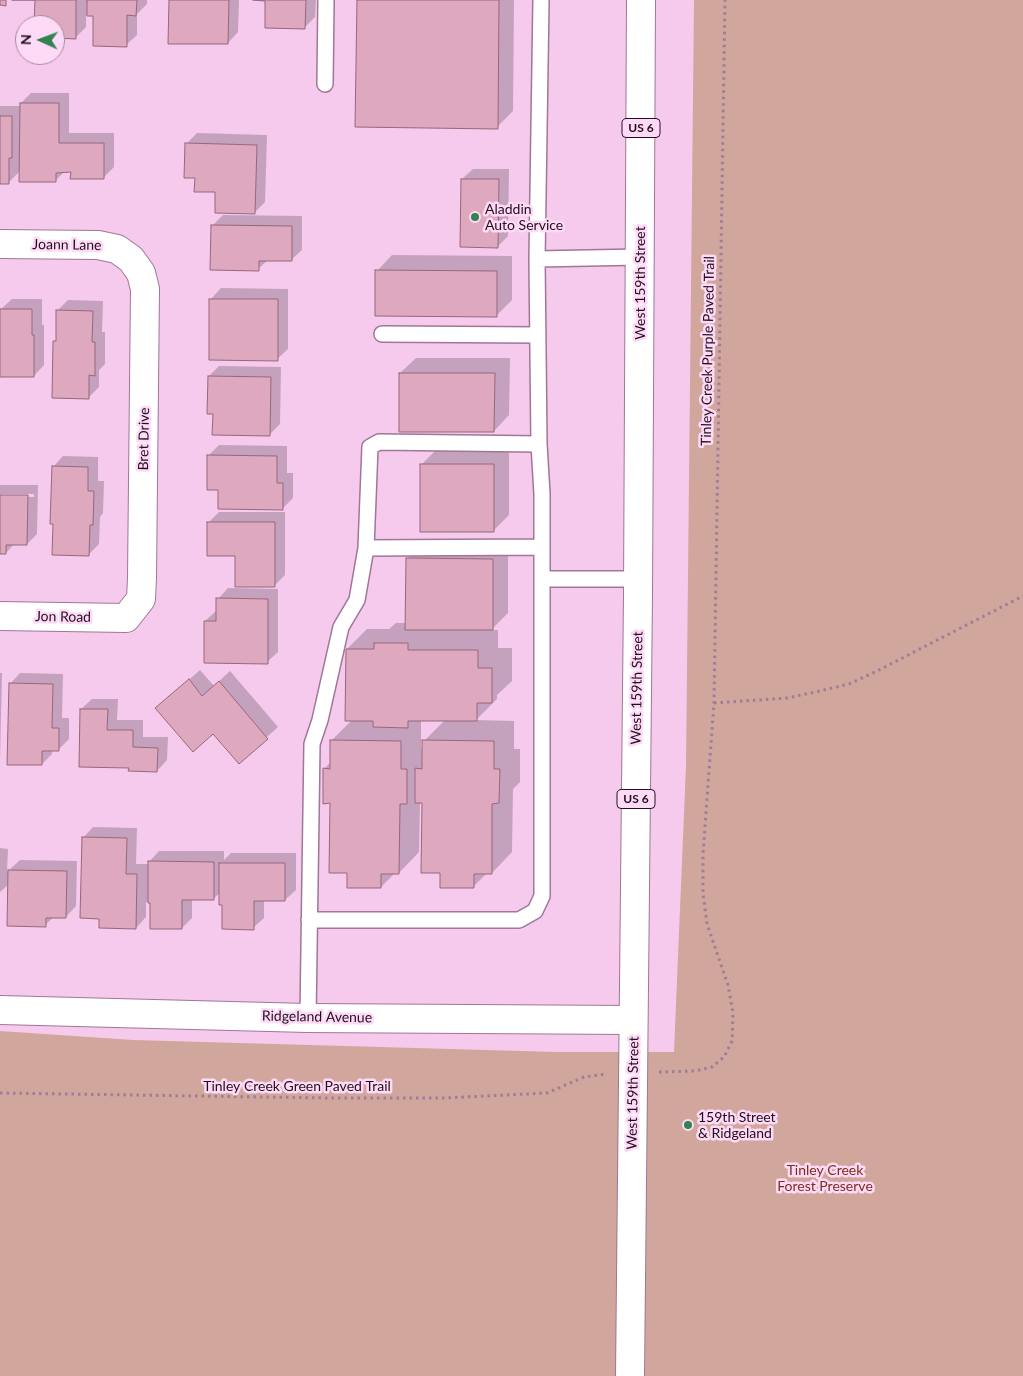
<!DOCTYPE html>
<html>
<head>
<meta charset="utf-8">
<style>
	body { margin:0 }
	#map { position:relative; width:1023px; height:1376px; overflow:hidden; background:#f6caec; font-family:Lato,sans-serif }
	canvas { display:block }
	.north { position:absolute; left:15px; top:15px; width:50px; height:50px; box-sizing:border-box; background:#fedaf6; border:1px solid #a5899f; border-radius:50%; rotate:272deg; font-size:14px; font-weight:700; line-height:20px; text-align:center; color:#20101d }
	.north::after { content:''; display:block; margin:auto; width:18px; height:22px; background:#348251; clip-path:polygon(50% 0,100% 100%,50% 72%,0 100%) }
</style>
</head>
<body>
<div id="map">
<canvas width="1023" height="1376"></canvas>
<div class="north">N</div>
</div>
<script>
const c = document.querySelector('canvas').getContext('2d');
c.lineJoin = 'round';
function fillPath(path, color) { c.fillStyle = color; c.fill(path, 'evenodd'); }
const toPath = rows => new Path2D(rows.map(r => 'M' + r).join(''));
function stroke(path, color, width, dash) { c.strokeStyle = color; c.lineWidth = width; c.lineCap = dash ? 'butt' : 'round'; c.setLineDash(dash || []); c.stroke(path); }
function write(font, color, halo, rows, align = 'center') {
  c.font = font + ' Lato,sans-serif'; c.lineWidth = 5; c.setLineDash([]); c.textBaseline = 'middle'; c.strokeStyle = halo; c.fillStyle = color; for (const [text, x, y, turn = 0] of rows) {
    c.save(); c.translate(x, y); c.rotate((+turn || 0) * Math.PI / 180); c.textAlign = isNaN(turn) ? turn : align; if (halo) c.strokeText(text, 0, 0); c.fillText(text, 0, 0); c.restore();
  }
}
fillPath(toPath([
	[694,0,1023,0,1023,1376,0,1376,0,1031,133,1040,556,1052,674,1052,686,766]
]), '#d1a69c');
fillPath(toPath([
	[36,0,147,0,147,4,137,14,137,35,126,45,94,15,86,15,86,27,75,38,55,37,55,25,36,25],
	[170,0,239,0,238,32,228,43],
	[266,0,316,0,315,17,305,27],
	[358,0,514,0,513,111,497,127],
	[31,93,69,93,69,133,114,133,114,167,103,178,65,171,55,181,20,171,8,183,0,183,0,106,21,106,21,103],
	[197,133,267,135,265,202,255,212,216,191,196,177,186,144],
	[473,169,509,169,508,236,497,247,462,179],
	[223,215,302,216,302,250,291,260,268,260,258,269,212,226],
	[392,255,512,256,512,300,496,316,377,271],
	[221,288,288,289,288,349,277,359,211,299],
	[12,299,42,299,42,325,44,325,44,365,34,376,0,375,1,309],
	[68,300,103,301,102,332,105,332,105,364,99,370,99,387,88,398,54,342,57,339,57,311],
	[416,358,510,358,509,415,494,431,400,373],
	[219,366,281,367,280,424,270,434,209,376],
	[219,445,287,446,287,473,293,473,293,498,282,509,220,488,209,455],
	[437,449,509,449,509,515,493,531,422,464],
	[63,456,98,457,98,481,104,481,103,513,100,517,99,544,89,554,54,522,53,467],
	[0,485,38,485,37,534,27,544,14,544,6,553,0,553,0,496,34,497,34,494,0,494],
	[219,512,285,512,285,575,274,586,237,555,208,523],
	[423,543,508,544,508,613,491,630,498,630,498,648,512,648,512,681,497,695,497,699,476,720,514,721,514,749,520,749,520,782,513,789,512,852,492,873,487,873,473,887,441,872,423,802,420,802,419,852,399,873,395,873,381,887,349,872,324,769,331,762,331,741,353,719,347,649,367,629,389,629,396,623,407,623,407,559],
	[421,720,445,720,424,741,424,749,421,749],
	[228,588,278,589,278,652,267,662,205,621,216,611,218,599],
	[200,670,214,686,230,671,278,727,239,762,214,732,157,708],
	[0,673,2,673,0,761],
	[20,673,63,674,62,718,69,718,69,739,58,750,52,750,52,754,42,764,10,684],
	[92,699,118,699,117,720,143,720,143,737,168,737,167,760,157,771,130,767,81,709],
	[93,827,137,828,136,864,149,864,149,862,159,851,224,851,224,860,231,853,296,853,296,890,285,900,264,900,264,918,253,928,224,904,221,892,213,899,192,899,192,918,182,928,151,902,146,902,146,917,136,928,101,917,83,838],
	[0,848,8,849,7,872,20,860,77,861,76,906,66,917,54,917,45,925,9,884,0,892]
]), '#0003');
const building = toPath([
	[0,0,6,0,6,6,0,5,0,0],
	[12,0,76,0,76,39,55,38,55,25,34,25,35,0,12,0],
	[87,0,137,0,136,16,127,15,127,47,93,46,93,16,87,16,87,0],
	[169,0,229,0,228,44,168,44,169,0],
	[253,0,306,0,305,29,265,28,265,1,253,0],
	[357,0,499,0,498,129,355,127,357,0],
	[20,103,59,103,59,143,104,143,104,179,70,179,71,172,56,173,56,182,19,182,20,103],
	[0,116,12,116,12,158,9,158,9,184,0,184,0,116],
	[185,143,257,145,255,214,215,213,215,192,194,192,195,178,184,178,185,143],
	[461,179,499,179,498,248,460,247,461,179],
	[211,225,292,226,292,261,259,261,259,271,210,270,211,225],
	[375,270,497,271,497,317,375,316,375,270],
	[209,299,278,299,278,361,209,360,209,299],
	[0,309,32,309,32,335,34,335,34,377,0,377,0,309],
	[56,310,93,311,92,342,95,342,95,376,89,375,89,399,52,398,53,341,56,341,56,310],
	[399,373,495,373,494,432,399,432,399,373],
	[208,376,271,377,270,436,212,435,213,414,207,414,208,376],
	[207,455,277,456,277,483,283,483,283,510,218,509,218,490,207,490,207,455],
	[420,464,494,464,494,532,420,532,420,464],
	[52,466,88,467,88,491,94,491,93,525,90,525,89,556,52,555,53,524,50,524,52,466],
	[0,495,28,495,27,545,6,545,6,554,0,554,0,495],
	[207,522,275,522,275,587,235,587,235,556,207,556,207,522],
	[406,558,493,559,493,630,405,630,406,558],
	[216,598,268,599,268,664,204,663,204,621,216,621,216,598],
	[374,643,408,643,408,650,478,650,478,668,492,668,492,703,477,703,477,721,408,721,408,728,373,727,373,721,345,721,346,649,374,649,374,643],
	[189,679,202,696,219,681,268,739,239,764,213,734,193,752,155,708,189,679],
	[9,683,53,684,52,728,59,728,59,751,42,751,42,765,7,765,9,683],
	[80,709,108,709,107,730,133,730,133,747,158,748,157,772,128,771,129,768,79,767,80,709],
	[330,740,401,741,401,769,407,769,407,804,400,804,399,874,381,874,381,888,347,888,347,873,329,873,330,803,323,804,323,768,330,769,330,740],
	[422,740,494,741,494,769,500,769,499,803,492,804,492,874,474,874,474,888,440,888,440,873,421,873,422,803,415,803,415,768,422,769,422,740],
	[82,837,127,838,126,874,137,874,136,929,99,928,99,919,80,918,82,837],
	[148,861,214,862,214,900,182,900,182,929,150,929,150,903,148,903,148,861],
	[219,863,285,863,285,901,254,901,254,930,222,929,222,905,219,905,219,863],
	[8,870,67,871,66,918,46,918,46,927,7,926,8,870]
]);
fillPath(building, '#dea9be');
stroke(building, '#97667a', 1);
const lane = toPath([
	[325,84,326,0],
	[537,259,640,257],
	[382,334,538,335],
	[366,548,542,547],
	[542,579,638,579],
	[309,920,519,920,535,911,542,896,542,494,539,444],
	[308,1018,312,744,320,720,341,627,357,600,366,548,370,447,379,442,539,444,537,259,541,0]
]);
const street = toPath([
	[0,244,98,245,117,249,131,259,141,273,145,289,142,578,141,599,126,618,0,616]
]);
const secondary = toPath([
	[0,1010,308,1018,633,1020]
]);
const primary = toPath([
	[630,1376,638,594,641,0]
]);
stroke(lane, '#9f7797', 18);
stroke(street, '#9f7797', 30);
stroke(secondary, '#9f7797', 30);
stroke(primary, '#9f7797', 30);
stroke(toPath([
	[714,703,787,698,820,691,849,684,877,671,1023,596],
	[659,1072,695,1071,712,1067,724,1057,732,1041,733,1013,728,985,707,924,703,893,703,854,714,703,725,0],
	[0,1093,330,1098,444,1098,547,1093,584,1077,606,1074]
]), '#9e7e97', 3, [2.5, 4]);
stroke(lane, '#fff', 15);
stroke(street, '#fff', 28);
stroke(secondary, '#fff', 28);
stroke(primary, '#fff', 28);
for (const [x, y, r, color] of [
	[475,217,5,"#348251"],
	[688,1125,5,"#348251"]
]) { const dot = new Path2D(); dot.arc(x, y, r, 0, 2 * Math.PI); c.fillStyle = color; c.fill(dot); stroke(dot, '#fedaf6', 2); }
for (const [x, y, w] of [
	[641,128,38],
	[636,799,38]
]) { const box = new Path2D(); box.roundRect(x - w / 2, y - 9.5, w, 19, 4); c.fillStyle = '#fedaf6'; c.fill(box); stroke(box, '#20101d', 1); }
write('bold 12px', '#20101d', null, [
	["US 6",641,128],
	["US 6",636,799]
]);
write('14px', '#20101d', '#fedaf6', [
	["Aladdin",485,209],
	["Auto Service",485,225],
	["159th Street",698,1117],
	["& Ridgeland",698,1133]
], 'left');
write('14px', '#20101d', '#fedaf6', [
	["Joann Lane",67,245,1],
	["West 159th Street",640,283,-90],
	["Tinley Creek Purple Paved Trail",708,351,-89],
	["Bret Drive",144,439,-89],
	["Jon Road",63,617,1],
	["West 159th Street",637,688,-89],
	["Ridgeland Avenue",317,1017,1],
	["Tinley Creek Green Paved Trail",297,1086],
	["West 159th Street",633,1093,-89]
]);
write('14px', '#7b2d1d', '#fedaf6', [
	["Tinley Creek",825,1170],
	["Forest Preserve",825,1186]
]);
</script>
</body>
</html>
